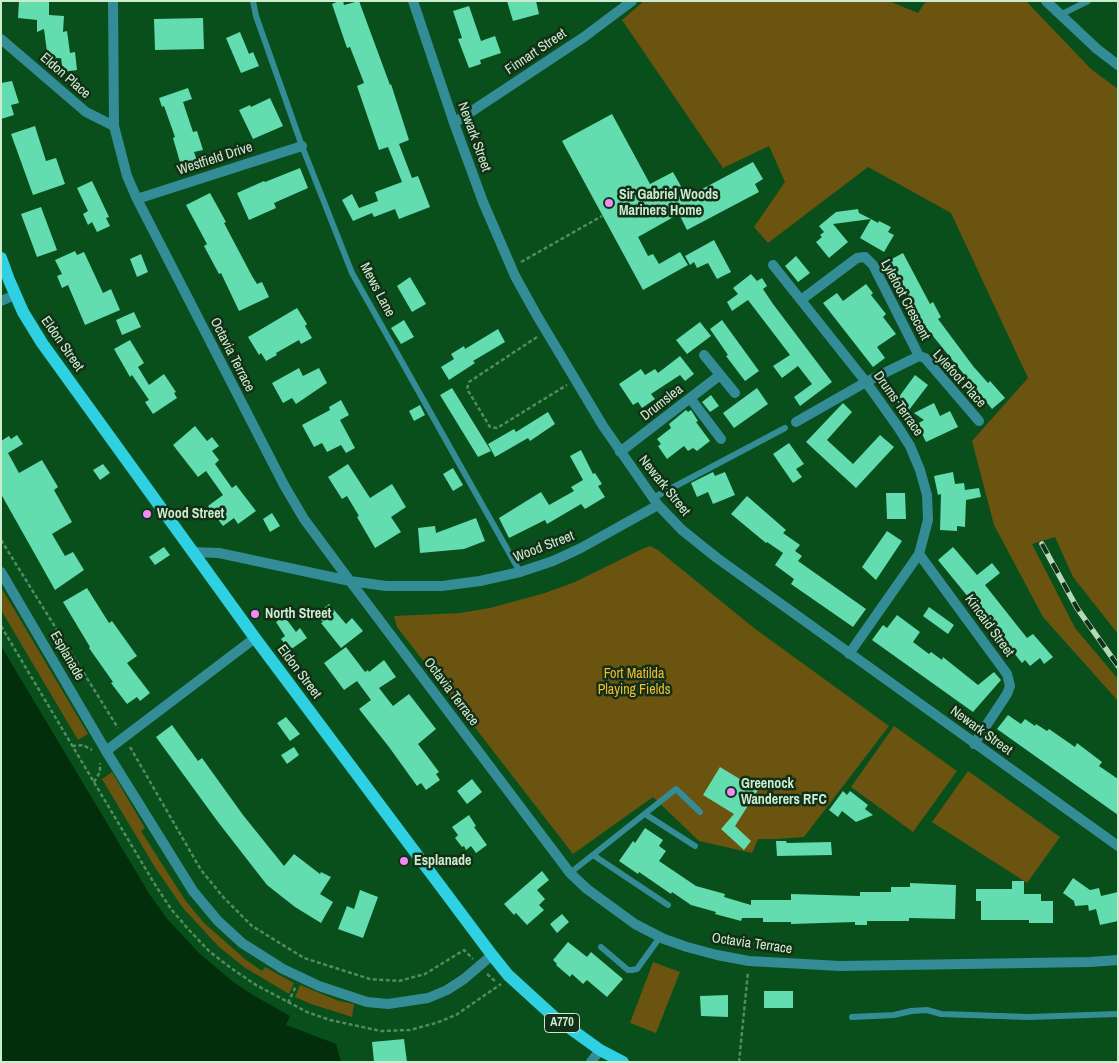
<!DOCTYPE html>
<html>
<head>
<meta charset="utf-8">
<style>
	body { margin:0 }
	#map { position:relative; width:1119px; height:1063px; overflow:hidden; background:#084f1b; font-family:"Archivo Narrow",sans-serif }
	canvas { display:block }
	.frame { position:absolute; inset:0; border:2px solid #cbecce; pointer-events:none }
</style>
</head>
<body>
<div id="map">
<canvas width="1119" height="1063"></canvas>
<div class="frame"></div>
</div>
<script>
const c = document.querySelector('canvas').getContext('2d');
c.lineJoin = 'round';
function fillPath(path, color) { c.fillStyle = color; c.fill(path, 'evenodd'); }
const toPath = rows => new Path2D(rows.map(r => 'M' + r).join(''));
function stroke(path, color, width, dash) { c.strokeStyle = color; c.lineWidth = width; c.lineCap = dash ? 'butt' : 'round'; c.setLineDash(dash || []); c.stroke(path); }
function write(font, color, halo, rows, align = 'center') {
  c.font = font + ' "Archivo Narrow",sans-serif'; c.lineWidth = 5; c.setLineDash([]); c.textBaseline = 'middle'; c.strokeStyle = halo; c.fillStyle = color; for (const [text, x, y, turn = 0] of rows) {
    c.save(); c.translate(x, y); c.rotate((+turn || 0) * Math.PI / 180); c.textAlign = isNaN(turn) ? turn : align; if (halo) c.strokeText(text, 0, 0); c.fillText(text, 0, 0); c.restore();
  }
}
fillPath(toPath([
	[644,1,889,1,918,13,926,1,1026,1,1091,69,1118,89,1118,634,1073,577,1055,537,1032,544,1075,628,1118,679,1118,701,1043,617,994,525,972,441,1028,378,951,213,868,167,768,243,754,227,785,182,769,146,723,168,622,20],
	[650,546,658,550,754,628,889,726,804,837,776,839,758,839,752,853,699,841,653,797,573,854,397,627,394,616,460,613,490,608,545,593,575,582,642,549],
	[1,587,88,734,78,740,1,610],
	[894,726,957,771,913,832,851,787],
	[968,771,1060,837,1027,883,932,822],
	[112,772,145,828,141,831,185,900,204,923,246,960,262,971,265,967,294,983,289,994,244,967,218,946,183,908,156,869,102,779],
	[653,962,680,972,656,1033,630,1023],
	[300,985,339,1001,354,1004,352,1017,311,1004,295,997]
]), '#6b5310');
fillPath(toPath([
	[1,646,150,895,168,920,199,953,232,981,253,995,290,1016,286,1025,336,1044,341,1062,1,1062]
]), '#022e0c');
fillPath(toPath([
	[19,1,49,1,49,15,64,16,63,32,67,31,70,53,75,52,77,70,63,72,61,58,48,60,44,29,37,32,37,20,18,18],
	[339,1,343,1,344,5,359,1,390,85,391,84,409,140,399,144,412,178,418,176,430,207,399,219,395,209,374,217,372,213,353,221,342,200,352,194,359,208,378,201,375,192,402,182,388,147,379,150,357,86,364,83,350,47,347,48,332,4],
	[507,1,536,1,539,14,513,21],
	[469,6,481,41,495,36,501,53,480,60,481,64,469,68,458,39,462,38,453,11],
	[203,18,204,49,155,50,154,19],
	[240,32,249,54,253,52,259,66,241,73,226,38],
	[12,81,19,103,11,105,14,115,1,119,1,83],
	[188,88,192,99,183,102,193,132,197,131,203,150,194,152,198,164,182,169,173,138,175,137,164,106,162,107,159,98],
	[270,98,283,126,253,139,239,110,250,105,251,107],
	[612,114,650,184,673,172,687,197,753,162,763,179,755,184,759,192,687,230,679,214,638,237,648,256,653,254,659,264,680,252,688,265,643,290,562,141],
	[35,126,46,161,56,158,65,184,33,195,11,134],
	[300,168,308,188,274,203,276,208,249,220,237,193,264,181,265,182],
	[92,181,109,217,106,218,110,226,97,232,92,222,88,225,83,214,88,211,77,188],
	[210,193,226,222,224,223,252,276,257,284,262,282,269,297,239,311,221,273,219,274,204,246,207,244,186,205],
	[41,207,57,250,37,257,21,214],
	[858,209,859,213,871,219,833,224,848,242,829,258,816,242,822,237,820,235,824,232,819,226,836,212],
	[871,219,878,223,879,221,891,227,888,232,894,235,884,252,860,238],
	[714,240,731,272,717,279,708,263,697,268,694,262,690,265,685,256],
	[75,251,77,255,84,252,103,293,111,289,120,310,85,325,68,285,62,288,57,276,62,274,55,260],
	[903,253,930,304,933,302,941,317,938,319,973,366,988,383,990,381,1005,398,992,409,920,320,888,261],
	[141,254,148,272,137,277,130,259],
	[796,256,810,273,798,282,785,266],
	[751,274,757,281,762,278,767,286,763,289,773,304,832,382,800,406,794,397,812,384,798,366,782,378,773,366,790,355,748,300,732,311,727,302,738,294,733,288],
	[410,277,426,304,412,312,397,286],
	[866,284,873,293,871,295,886,314,883,317,896,334,877,347,885,358,873,367,823,303,837,293,843,301],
	[297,308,307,324,305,326,312,338,301,344,299,340,276,353,277,355,266,361,261,353,259,355,248,337],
	[134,312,141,327,122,335,116,320],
	[404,320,414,337,401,344,391,328],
	[722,320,759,371,745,381,726,356,728,355,710,329],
	[700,322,711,336,687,354,676,340],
	[498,329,505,342,473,361,475,363,449,380,441,367,454,359,451,354,464,346,465,349],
	[130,340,144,363,138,367,149,385,164,374,176,392,174,393,177,398,153,414,145,402,149,400,132,375,130,377,114,349],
	[680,356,694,374,685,381,680,375,651,394,655,399,642,408,638,402,633,405,619,384,641,369,645,375,655,369,658,373],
	[299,368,303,376,319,368,327,383,296,404,292,398,283,403,272,383],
	[915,375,928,385,909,410,896,401],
	[452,388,491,451,478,457,440,395],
	[757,388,768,404,734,428,723,413],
	[711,395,719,406,710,412,702,402],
	[341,400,349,415,340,420,355,448,346,453,341,445,327,452,322,443,314,447,302,425,330,410,329,407],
	[843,403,852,412,827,440,853,464,880,435,894,447,856,488,806,442],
	[934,403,940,416,950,411,958,427,926,442,917,424,924,420,914,413],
	[420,405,425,415,414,421,409,411],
	[686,410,688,412,691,410,698,421,696,422,710,441,697,451,693,448,688,451,684,446,667,459,658,446,661,444,657,439,671,428,669,424],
	[548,412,555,424,530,441,528,438,495,457,488,444,514,429,516,432],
	[195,426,207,441,212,437,219,446,212,451,219,460,215,464,232,488,236,485,256,511,238,524,234,518,223,526,208,506,223,495,206,471,198,477,173,445],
	[17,435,23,444,8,453,19,473,42,460,58,487,54,490,72,522,52,534,65,556,73,552,84,570,55,590,1,494,1,441,9,436,11,439],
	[789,443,804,464,796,469,802,477,793,483,773,454],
	[581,450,593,474,595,473,602,484,598,486,605,497,585,509,581,504,547,524,545,520,509,538,499,518,541,492,549,505,574,491,571,487,583,480,570,456],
	[103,464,110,473,100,480,93,470],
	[348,464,370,498,392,484,406,507,391,517,401,532,375,548,357,517,359,516,347,496,342,499,328,477],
	[453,468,463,485,453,491,443,474],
	[713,472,715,476,725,472,735,495,713,504,708,492,697,497,691,483],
	[953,472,955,484,964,483,965,490,979,488,981,497,966,500,965,527,957,526,957,531,940,530,941,494,938,495,934,476],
	[886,493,905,493,906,519,887,519],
	[747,496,786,530,783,533,800,545,795,551,802,556,798,561,866,609,853,627,791,584,794,579,775,565,783,553,767,542,766,543,731,514],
	[272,513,280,526,270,532,263,519],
	[476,518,485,541,464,549,420,553,418,528,435,526,436,533],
	[887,531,902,541,876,580,862,567],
	[164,547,170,555,155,565,149,557],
	[953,547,977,575,992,563,1000,573,985,585,1027,638,1033,634,1053,657,1044,664,1040,658,1030,666,1025,660,1022,663,938,560],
	[87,588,109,623,112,621,137,656,127,663,150,693,140,701,137,697,127,704,111,683,113,682,89,648,90,647,63,602],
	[329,604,346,624,352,618,363,631,341,648,321,623,323,622,317,614],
	[929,607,954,625,948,634,923,616],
	[897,615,920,632,913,642,929,654,931,652,942,660,943,657,978,685,994,672,1001,680,973,712,872,640,883,625,887,628],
	[284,616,296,632,300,628,307,638,290,650,281,639,285,636,276,622],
	[346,647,365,672,368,670,369,672,384,660,396,677,379,688,393,706,409,694,436,729,418,744,439,772,436,774,440,780,426,790,421,783,417,786,389,747,359,709,371,700,357,681,344,690,324,663],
	[1008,715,1021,724,1025,719,1035,726,1036,724,1047,731,1049,729,1075,747,1077,743,1102,762,1099,766,1118,779,1118,815,997,729],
	[286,717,300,734,290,741,277,723],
	[172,725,198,761,202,758,243,815,284,866,294,854,320,874,321,872,331,877,320,894,333,902,321,923,295,907,267,885,218,822,156,737],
	[294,747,299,755,287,764,281,755],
	[720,767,758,790,735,826,751,841,744,850,721,829,734,814,703,795],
	[472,779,482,792,467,804,457,791],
	[843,791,847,795,850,791,868,805,865,809,873,815,856,822,842,811,838,817,829,810],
	[469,815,476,826,474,827,487,845,476,853,471,846,466,850,464,846,462,847,455,838,458,835,452,827],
	[645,828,663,840,659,846,666,851,659,861,696,886,725,894,724,897,751,905,751,900,791,900,791,894,860,896,860,892,891,892,891,887,910,887,910,883,956,885,955,919,909,918,909,921,867,921,867,925,855,925,855,922,791,924,791,922,763,922,763,918,742,918,741,921,715,914,716,912,691,905,672,892,671,894,639,872,638,874,619,861,633,841,635,843],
	[776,841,786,841,787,843,831,842,832,855,777,856],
	[542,871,549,880,537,890,545,899,539,905,544,910,527,925,516,913,514,915,504,904],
	[1073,878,1090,890,1099,888,1101,896,1118,892,1118,921,1100,925,1096,909,1089,911,1088,905,1075,906,1074,901,1063,893],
	[1012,881,1024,881,1024,894,1041,894,1041,901,1053,901,1053,923,1029,923,1029,920,981,920,981,901,976,901,976,889,1012,889],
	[360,890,378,897,363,938,338,929,347,906,354,909],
	[562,914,569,922,557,933,550,924],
	[568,942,587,957,591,952,623,979,607,997,587,980,583,984,572,974,570,977,556,965,557,964,553,960],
	[764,991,793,991,793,1008,764,1008],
	[728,995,728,1017,701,1016,700,996],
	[404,1039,407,1062,374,1062,372,1042]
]), '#63dcb0');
stroke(toPath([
	[521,262,602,216],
	[537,337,469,382,467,389,490,427,497,428,567,385],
	[1,540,118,728],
	[1,626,154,883,171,909,189,930,210,952,231,968,256,985,307,1012,330,1020,381,1031,410,1030,436,1023,456,1015,501,984],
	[72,746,83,745,92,750],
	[130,747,201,870,224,898,252,926,304,958,370,979,399,981,425,974,464,950,473,959],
	[94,782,100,772,100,763],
	[487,974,496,982],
	[288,1003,296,986],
	[739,1062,748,972]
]), '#538b60', 2.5, [4, 2.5]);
stroke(toPath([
	[253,1,256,16,302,146,352,273,520,572],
	[1060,15,1088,1],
	[653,498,785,428],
	[645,814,695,846],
	[593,855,668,905],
	[570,873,676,789,700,812],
	[601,947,628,970,632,970,637,969,660,937],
	[852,1017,894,1015,911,1011,927,1010,941,1014,1029,1017,1118,1014]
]), '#348c97', 6);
stroke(toPath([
	[113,1,114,126,127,176,137,199,284,485,304,519,350,581,570,873,587,889,635,924,664,939,687,947,717,955,749,961,840,966,1090,962,1118,960],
	[413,1,454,123,483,202,515,276,536,314,603,426,658,505,682,530,717,558,1118,846],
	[1046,1,1097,49,1118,65],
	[1,39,86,112,114,126],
	[454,123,584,37,632,1],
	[137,199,302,146],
	[773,265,866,382,898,427,910,446,920,470,927,495,928,520,919,554,849,654],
	[1,301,15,295],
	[704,355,735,393],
	[919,356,925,358,979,421],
	[690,398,721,439],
	[796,422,866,382,919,356,873,265,865,257,857,258,801,300],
	[620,452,720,375],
	[193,552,219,553,350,581,386,586,442,586,480,581,520,572,553,561,581,548,658,505],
	[919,554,1007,674,1010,686,1007,694,974,744],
	[106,751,255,638],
	[591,1062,600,1050]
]), '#348c97', 10);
stroke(toPath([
	[1,572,106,751,193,891,218,921,242,943,283,969,319,986,367,1002,388,1004,428,998,447,990,464,979,492,955]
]), '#348c97', 10);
stroke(toPath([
	[1,258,9,280,23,312,42,343,255,638,492,955,508,975,553,1016,600,1050,623,1062]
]), '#2ed0e2', 12);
const rail = toPath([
	[1042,544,1077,608,1118,666]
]);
stroke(rail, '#b4dab9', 5.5);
stroke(rail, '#142f18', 4, [11]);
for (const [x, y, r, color] of [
	[609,203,5,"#f28af3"],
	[147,514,5,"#f28af3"],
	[255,614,5,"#f28af3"],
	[731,792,5,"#f28af3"],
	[404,861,5,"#f28af3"]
]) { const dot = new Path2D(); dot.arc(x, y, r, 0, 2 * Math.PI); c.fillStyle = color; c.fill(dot); stroke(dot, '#142f18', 2); }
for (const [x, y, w] of [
	[562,1023,35]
]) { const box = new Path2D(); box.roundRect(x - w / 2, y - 9.5, w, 19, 4); c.fillStyle = '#142f18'; c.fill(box); stroke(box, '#cbecce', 1); }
write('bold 12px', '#cbecce', null, [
	["A770",562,1023]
]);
write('14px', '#cbecce', '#142f18', [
	["Finnart Street",536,52,-34],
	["Eldon Place",65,76,41],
	["Newark Street",474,137,70],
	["Westfield Drive",215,159,-18],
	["Mews Lane",377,290,62],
	["Lylefoot Crescent",905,300,62],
	["Eldon Street",62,344,55],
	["Octavia Terrace",232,355,63],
	["Lylefoot Place",959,379,48],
	["Drumslea",662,403,-38],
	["Drums Terrace",898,404,55],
	["Newark Street",664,486,51],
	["Wood Street",544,547,-21],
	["Kincaid Street",989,626,54],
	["Esplanade",67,656,60],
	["Eldon Street",299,672,53],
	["Octavia Terrace",451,692,53],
	["Newark Street",981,731,36],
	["Octavia Terrace",752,944,8]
]);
write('bold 14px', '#cbecce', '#142f18', [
	["Sir Gabriel Woods",619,195],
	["Mariners Home",619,211],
	["Wood Street",157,514],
	["North Street",265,614],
	["Greenock",741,784],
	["Wanderers RFC",741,800],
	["Esplanade",414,861]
], 'left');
write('14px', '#f1bd30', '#142f18', [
	["Fort Matilda",634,674],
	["Playing Fields",634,690]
]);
</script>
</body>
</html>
